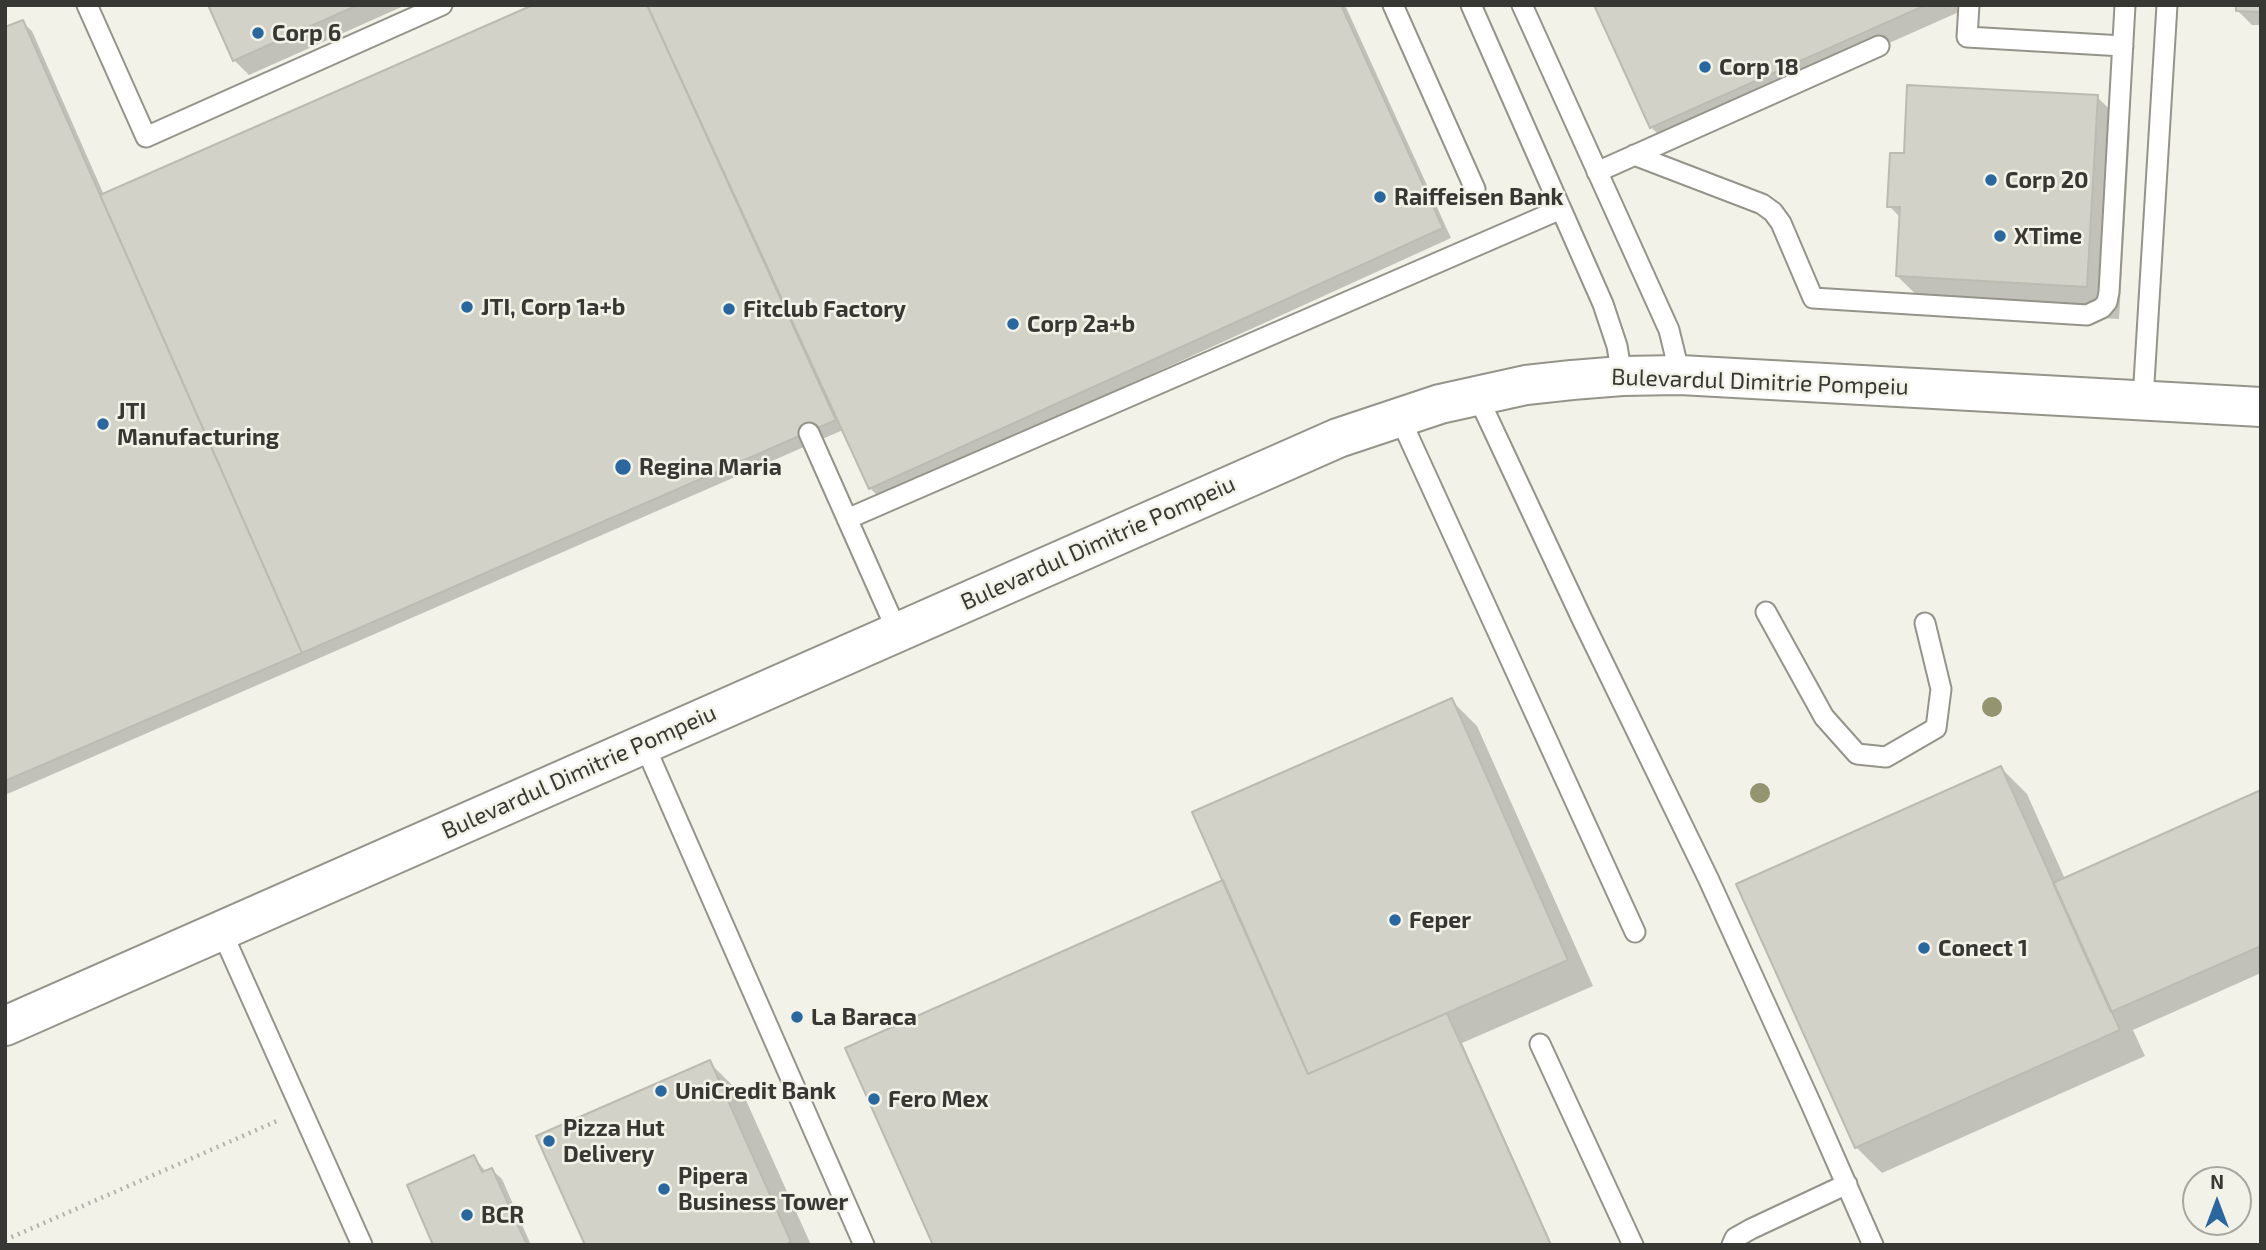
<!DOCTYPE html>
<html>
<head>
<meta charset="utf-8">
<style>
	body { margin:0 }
	#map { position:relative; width:2266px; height:1250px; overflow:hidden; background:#f2f2e8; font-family:"Exo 2",sans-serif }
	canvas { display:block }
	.frame { position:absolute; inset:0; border:7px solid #373734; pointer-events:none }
	.north { position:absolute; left:2182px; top:1166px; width:70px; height:70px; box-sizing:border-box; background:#f2f2e8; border:2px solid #a7a7a0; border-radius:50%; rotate:0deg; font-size:19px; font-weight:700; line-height:28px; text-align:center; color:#373734 }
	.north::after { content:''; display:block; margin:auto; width:24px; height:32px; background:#29679e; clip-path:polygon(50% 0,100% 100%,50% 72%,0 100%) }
</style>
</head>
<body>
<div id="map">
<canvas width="2266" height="1250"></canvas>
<div class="frame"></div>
<div class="north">N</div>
</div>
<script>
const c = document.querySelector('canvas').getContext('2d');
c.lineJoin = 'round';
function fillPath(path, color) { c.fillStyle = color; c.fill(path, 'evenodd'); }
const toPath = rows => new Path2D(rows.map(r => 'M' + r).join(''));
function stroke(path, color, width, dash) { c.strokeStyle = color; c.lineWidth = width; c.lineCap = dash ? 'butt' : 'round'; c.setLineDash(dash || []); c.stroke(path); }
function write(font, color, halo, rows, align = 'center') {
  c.font = font + ' "Exo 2",sans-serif'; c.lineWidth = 5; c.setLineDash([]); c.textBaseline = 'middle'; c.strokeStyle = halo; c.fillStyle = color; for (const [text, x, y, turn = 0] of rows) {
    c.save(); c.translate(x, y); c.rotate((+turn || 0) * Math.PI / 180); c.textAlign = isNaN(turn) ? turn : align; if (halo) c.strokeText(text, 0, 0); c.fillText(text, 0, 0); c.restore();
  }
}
fillPath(toPath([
	[210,5,406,5,249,75,234,60],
	[538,5,1345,5,1451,238,880,498,870,488,843,430,5,795,5,29,22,22,32,31,104,195],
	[1596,5,1956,5,1959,12,1666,142,1651,127],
	[2261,5,2261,25,2252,25,2237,10],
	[2097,97,2130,129,2119,319,1930,308,1897,276,1901,218,1889,206,1905,155],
	[1451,700,1477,726,1593,986,1462,1043,1552,1245,935,1245,1225,881],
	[2001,768,2027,794,2065,879,2261,792,2261,973,2133,1030,2145,1056,1882,1173,1856,1147],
	[709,1062,745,1098,811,1245,587,1245],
	[474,1157,486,1172,492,1170,502,1179,531,1245,435,1245]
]), '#0003');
const building = toPath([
	[208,5,358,5,233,61,208,5],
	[533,5,647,5,836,420,302,653,100,195,533,5],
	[647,5,1341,5,1443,228,869,489,647,5],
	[1594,5,1926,5,1650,128,1594,5],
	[2236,5,2261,5,2261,12,2236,11,2236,5],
	[23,20,302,653,5,781,5,27,23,20],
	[1907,85,2098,95,2087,287,1896,276,1900,207,1887,207,1890,153,1904,153,1907,85],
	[1452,698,1568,960,1308,1074,1192,812,1452,698],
	[2001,766,2120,1030,1855,1148,1736,884,2001,766],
	[2261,790,2261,946,2111,1012,2053,883,2261,790],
	[1223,880,1308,1074,1447,1013,1551,1245,933,1245,845,1048,1223,880],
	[710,1060,791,1242,784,1245,585,1245,536,1136,710,1060],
	[474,1155,482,1172,492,1168,527,1245,433,1245,407,1185,474,1155]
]);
fillPath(building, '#d2d2c8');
stroke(building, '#bbbbb2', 2);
const lane = toPath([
	[87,5,146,137,442,5],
	[1393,5,1475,189],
	[1471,5,1603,304,1617,346,1622,376],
	[1522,5,1669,330,1680,375],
	[1969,5,1967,37,2123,46],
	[1634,155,1762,204,1773,212,1781,223,1813,298,2087,315,2102,308,2107,302,2109,292,2125,5],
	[1597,172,1879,46],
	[1477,395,1582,619,1708,878,1811,1104,1873,1245],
	[2143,399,2167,5],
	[1399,416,1635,932],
	[809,433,897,631],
	[847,519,1561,209],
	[1766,612,1824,717,1857,754,1886,757,1936,728,1941,689,1925,623],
	[644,744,864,1245],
	[221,930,362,1245],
	[1540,1044,1633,1245],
	[1732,1245,1735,1238,1751,1229,1847,1184]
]);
const secondary = toPath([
	[5,1026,1338,438,1440,404,1526,385,1572,380,1622,376,1680,375,2261,407]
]);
stroke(lane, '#94948b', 23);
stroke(secondary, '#94948b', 42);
stroke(toPath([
	[5,1240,277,1121]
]), '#b4b4ac', 4.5, [2, 5]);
stroke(lane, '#fff', 19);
stroke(secondary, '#fff', 38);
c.fillStyle = '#949471';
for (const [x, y] of [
	[1992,707],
	[1760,793]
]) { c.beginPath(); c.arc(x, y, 10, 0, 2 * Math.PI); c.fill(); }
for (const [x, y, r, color] of [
	[258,33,7,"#29679e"],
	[1705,67,7,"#29679e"],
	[1991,180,7,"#29679e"],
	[1380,197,7,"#29679e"],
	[2000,236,7,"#29679e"],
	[467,307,7,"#29679e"],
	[729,309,7,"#29679e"],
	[1013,324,7,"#29679e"],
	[103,424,7,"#29679e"],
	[623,467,9,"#29679e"],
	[1395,920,7,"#29679e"],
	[1924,948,7,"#29679e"],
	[797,1017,7,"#29679e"],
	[661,1091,7,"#29679e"],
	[874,1099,7,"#29679e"],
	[549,1141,7,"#29679e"],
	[664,1189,7,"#29679e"],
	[467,1215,7,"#29679e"]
]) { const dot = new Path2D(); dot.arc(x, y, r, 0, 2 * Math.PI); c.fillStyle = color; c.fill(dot); stroke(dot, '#f2f2e8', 2.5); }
write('bold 23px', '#373734', '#f2f2e8', [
	["Corp 6",272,33],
	["Corp 18",1719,67],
	["Corp 20",2005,180],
	["Raiffeisen Bank",1394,197],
	["XTime",2014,236],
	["JTI, Corp 1a+b",481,307],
	["Fitclub Factory",743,309],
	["Corp 2a+b",1027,324],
	["JTI",117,411],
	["Manufacturing",117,437],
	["Regina Maria",639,467],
	["Feper",1409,920],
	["Conect 1",1938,948],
	["La Baraca",811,1017],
	["UniCredit Bank",675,1091],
	["Fero Mex",888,1099],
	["Pizza Hut",563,1128],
	["Delivery",563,1154],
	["Pipera",678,1176],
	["Business Tower",678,1202],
	["BCR",481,1215]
], 'left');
write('23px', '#373734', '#f2f2e8', [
	["Bulevardul Dimitrie Pompeiu",1760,382,2],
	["Bulevardul Dimitrie Pompeiu",1098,543,-24],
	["Bulevardul Dimitrie Pompeiu",579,772,-24]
]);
</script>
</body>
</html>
